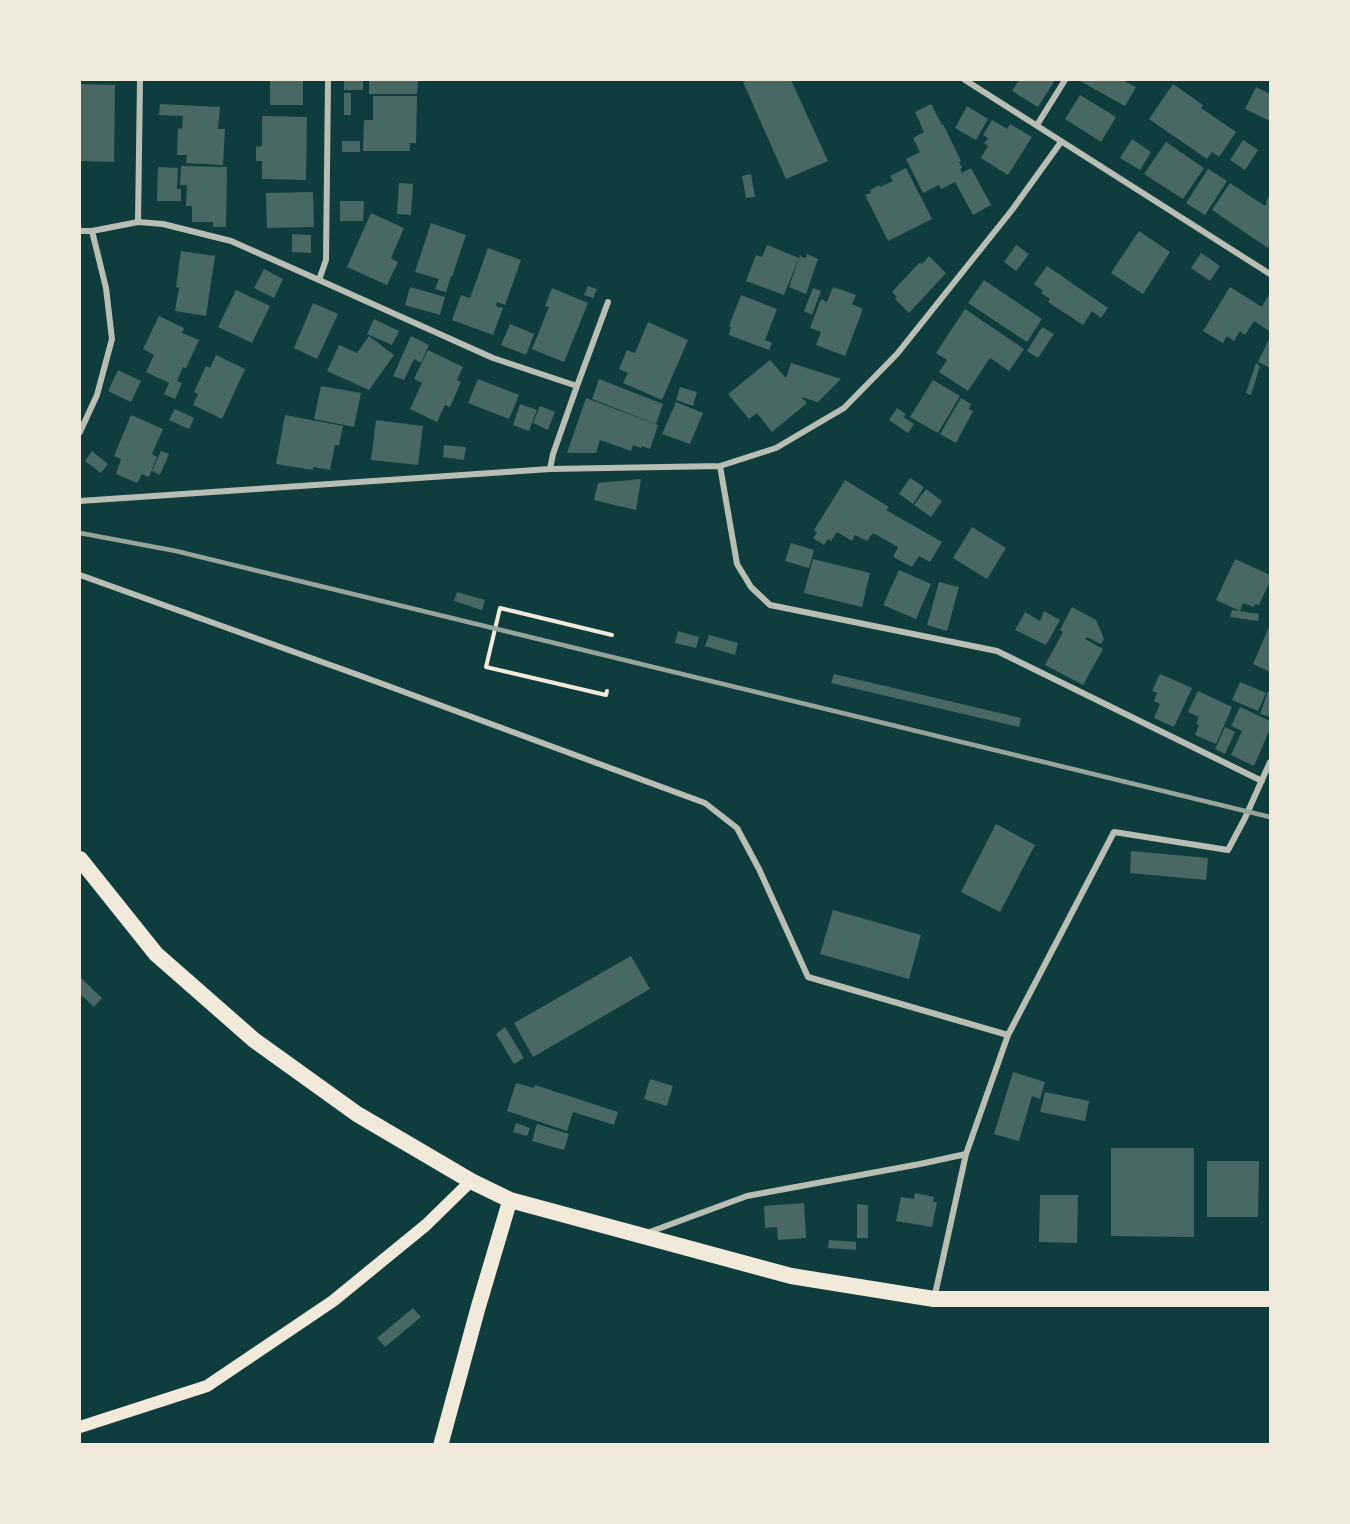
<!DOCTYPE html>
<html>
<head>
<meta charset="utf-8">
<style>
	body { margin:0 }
	#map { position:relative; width:1350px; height:1524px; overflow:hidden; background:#0f3d3e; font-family:"Times New Roman",serif }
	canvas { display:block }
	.frame { position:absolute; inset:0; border:81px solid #f1e9da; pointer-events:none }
</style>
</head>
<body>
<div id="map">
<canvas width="1350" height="1524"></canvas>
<div class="frame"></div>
</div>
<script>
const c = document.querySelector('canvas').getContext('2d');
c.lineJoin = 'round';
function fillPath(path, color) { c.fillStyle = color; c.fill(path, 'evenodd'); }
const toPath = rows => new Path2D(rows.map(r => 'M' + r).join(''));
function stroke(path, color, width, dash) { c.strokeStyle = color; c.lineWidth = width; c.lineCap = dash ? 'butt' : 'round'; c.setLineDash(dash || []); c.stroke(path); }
fillPath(toPath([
	[270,80,303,80,303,105,270,105],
	[344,80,363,80,363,90,344,90],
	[369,80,418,80,417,94,369,94],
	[749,80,791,80,828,161,786,179,743,82],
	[1019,80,1055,80,1038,107,1012,91],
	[1081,80,1122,80,1136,87,1125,106,1080,81],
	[80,84,115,85,114,162,80,161],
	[1173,84,1203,105,1201,108,1236,132,1219,157,1212,152,1207,159,1149,119],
	[1256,87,1270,94,1270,121,1245,109],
	[344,93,351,93,351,115,344,115],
	[1080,95,1116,117,1101,142,1065,119],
	[373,96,417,96,416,143,410,143,410,151,363,151,364,120,373,120],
	[160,104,220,107,218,129,225,129,223,165,186,163,187,155,177,155,178,128,182,129,183,116,159,115],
	[931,104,942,125,943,124,961,161,959,162,962,168,960,169,962,173,971,168,991,205,973,215,955,182,941,189,939,185,923,193,906,159,920,152,913,138,924,132,915,112],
	[967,106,988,119,976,140,955,128],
	[262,116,307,117,306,180,262,179,262,161,256,161,256,147,262,146],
	[992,120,1007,129,1010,124,1032,137,1008,175,981,158,988,146,984,143,988,138,983,135],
	[1132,139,1151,152,1140,170,1120,158],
	[1243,140,1258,150,1245,170,1230,160],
	[342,141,360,141,360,152,342,152],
	[1166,142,1204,168,1183,199,1144,174],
	[181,166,227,167,226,227,213,227,213,222,192,222,192,206,186,206,187,185,180,185],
	[158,167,178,168,177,189,181,189,181,201,157,201],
	[906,168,932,219,888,241,865,195,871,193,870,190,879,185,880,187,893,181,890,176],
	[1208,169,1227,181,1205,215,1186,203],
	[751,174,755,197,746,198,742,176],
	[399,183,413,184,411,215,397,214],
	[1230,183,1265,206,1267,203,1266,202,1270,194,1270,243,1268,248,1212,210],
	[313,192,314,227,267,228,266,193],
	[340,201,364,201,363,221,340,221],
	[371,213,404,228,391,258,398,262,387,285,347,267],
	[431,223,466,235,452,277,451,276,446,292,435,289,439,279,415,272],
	[1139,231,1170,252,1143,294,1111,273],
	[292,234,311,235,311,253,292,252],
	[767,245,799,258,784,295,746,281,756,255,762,257],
	[1016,245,1029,254,1016,271,1004,262],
	[488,248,521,260,505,305,497,302,496,306,503,308,493,335,452,320,461,295,470,298],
	[181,251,215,256,206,316,175,311,179,288,176,287],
	[1201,253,1220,266,1210,281,1191,268],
	[807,254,818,259,806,294,789,287,800,256,806,258],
	[929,256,946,273,909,313,895,299,897,297,892,292,920,262,922,264],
	[1047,266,1108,308,1101,318,1092,311,1083,325,1048,302,1050,299,1041,293,1043,291,1034,284],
	[264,269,283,279,274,298,254,288],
	[984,280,1042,319,1027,342,968,303],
	[588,286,597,289,593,298,584,295],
	[410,287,445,297,440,315,405,305],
	[833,287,856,295,852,304,863,309,845,356,816,345,821,332,810,328,821,299,827,302],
	[1230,287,1262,307,1270,293,1269,331,1254,321,1245,335,1240,331,1234,341,1227,336,1223,343,1203,331],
	[552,288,588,303,564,362,532,349,549,307,545,306],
	[813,288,821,291,812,315,804,311],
	[236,290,270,306,252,343,218,327],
	[741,295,777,309,765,340,772,343,769,350,729,335,731,327,729,326],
	[313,303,338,314,317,359,294,348],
	[965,309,1024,349,1009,371,990,358,968,391,939,372,947,360,936,353],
	[159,316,184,328,182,333,199,340,186,368,183,367,177,381,182,383,175,399,164,394,169,383,146,372,154,355,143,349],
	[374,319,399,331,392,345,367,334],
	[648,322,688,340,662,400,623,383,628,373,619,369,627,350,635,353],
	[510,324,534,334,526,355,501,345],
	[1042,327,1054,334,1038,358,1027,351],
	[369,336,394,355,369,390,327,371,339,345,357,353],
	[411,336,429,345,421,363,414,359,404,380,393,376],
	[1270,337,1270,368,1258,362],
	[428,350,463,367,457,380,461,382,450,407,445,405,437,422,410,409,422,383,414,379],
	[216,355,245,369,222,419,193,405,198,394,194,392,206,366,210,368],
	[770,360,786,378,791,363,841,379,818,402,801,397,807,403,772,432,757,413,749,419,728,394],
	[1256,363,1260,366,1251,395,1246,393],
	[118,370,141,381,131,402,108,391],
	[478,379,519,395,509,419,468,403],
	[599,379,663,404,656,424,592,399],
	[933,380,960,396,938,433,910,417],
	[321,386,361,393,354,427,314,419],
	[680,387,697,392,693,406,676,400],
	[586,398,658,425,650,449,642,446,641,448,633,445,631,451,600,440,596,453,567,453],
	[961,398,971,404,969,409,973,411,956,443,940,434],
	[676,402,703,413,690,444,662,434],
	[520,404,537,410,529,431,513,425],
	[540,406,555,412,548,430,533,423],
	[897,408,906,414,903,417,914,424,908,433,889,420],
	[175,409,194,418,189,429,169,420],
	[131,415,163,429,152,454,157,457,149,477,142,474,137,483,116,474,121,459,114,456],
	[285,415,343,426,339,445,335,445,330,470,313,467,313,470,276,464],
	[376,420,423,426,418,465,371,460],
	[444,445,466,447,464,460,443,457],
	[92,451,108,464,101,473,85,461],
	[161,451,169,454,160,475,152,471],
	[910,478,924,487,913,504,899,494],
	[641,479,636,510,594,500,598,483],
	[845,480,889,507,886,510,942,542,930,562,919,556,912,567,893,557,898,547,873,533,867,541,855,535,852,541,837,532,831,541,828,539,824,545,813,538,817,533,814,530],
	[926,489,942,501,931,517,914,505],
	[972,527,1006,548,987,579,953,558],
	[791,543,814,550,809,568,785,561],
	[813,559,870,573,862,607,804,593],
	[1235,559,1270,575,1270,581,1259,605,1255,604,1254,607,1243,603,1240,611,1216,600],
	[899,570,931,584,916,619,883,605],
	[939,582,959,587,947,631,927,625],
	[457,592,485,600,482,610,454,601],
	[1072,607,1096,620,1104,639,1101,644,1087,637,1085,639,1103,649,1083,685,1045,665,1063,632,1060,630],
	[1232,610,1259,614,1258,621,1230,617],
	[1044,611,1060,620,1046,645,1015,630,1025,612,1040,621],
	[1270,625,1270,672,1253,664],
	[678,631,699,637,696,648,675,643],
	[709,635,738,643,735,655,705,646],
	[834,674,1021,718,1019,727,831,683],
	[1160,674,1192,688,1174,727,1154,718,1160,704,1154,701,1157,693,1152,691],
	[1240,682,1266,693,1258,711,1232,700],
	[1198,691,1232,707,1216,744,1195,735,1199,725,1196,724,1199,717,1188,712],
	[1268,691,1270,692,1270,717,1260,714],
	[1240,707,1270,721,1270,729,1254,766,1231,755,1242,731,1231,726],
	[1225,727,1235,732,1225,754,1215,749],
	[996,824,1035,845,1000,912,961,892],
	[1131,851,1208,858,1206,880,1130,873],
	[833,910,921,935,909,979,820,954],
	[631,956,650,989,533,1057,514,1023],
	[80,977,102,998,94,1007,80,994],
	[505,1027,524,1058,514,1064,496,1034],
	[1013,1072,1045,1082,1040,1099,1032,1096,1019,1141,994,1134],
	[650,1079,673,1086,667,1106,644,1099],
	[516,1083,534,1088,535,1085,618,1112,614,1125,573,1112,567,1131,507,1111],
	[1045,1092,1089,1101,1085,1121,1040,1112],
	[516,1123,530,1128,527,1136,513,1132],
	[537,1124,569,1134,564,1150,532,1141],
	[1111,1148,1194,1148,1194,1237,1111,1236],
	[1207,1161,1259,1161,1258,1217,1207,1217],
	[915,1193,934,1197,933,1202,937,1202,932,1227,896,1221,901,1197,914,1199],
	[1040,1195,1078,1195,1077,1243,1039,1242],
	[804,1203,806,1238,778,1240,777,1227,765,1228,764,1206],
	[857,1204,868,1205,868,1238,857,1238],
	[829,1240,856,1242,856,1250,828,1248],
	[413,1308,421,1317,385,1347,377,1338]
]), '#486865');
stroke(toPath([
	[607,691,606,695,486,667,500,608,612,635]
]), '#f1e9da', 4);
stroke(toPath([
	[965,80,1270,274],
	[1037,125,1065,80],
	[138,222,140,80],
	[80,231,92,231,106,288,112,339,97,395,80,432],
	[92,231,138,222,163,224,231,241,319,280,493,358,577,386,553,454,550,469],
	[319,280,326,260,328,80],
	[577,386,608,302],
	[720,466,737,564,751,587,770,605,997,651,1262,781],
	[80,501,550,469,720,466,776,448,844,408,897,354,1012,210,1061,142],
	[80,575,361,676,705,803,737,828,759,869,808,977,1008,1035],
	[647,1233,747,1196,920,1164,966,1154],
	[934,1299,966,1154,1008,1035,1114,832,1228,850,1245,818,1270,762]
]), '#b8beb3', 6);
stroke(toPath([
	[80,1427,207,1386,333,1301,426,1225,471,1181]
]), '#f1e9da', 12);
stroke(toPath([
	[441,1444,478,1308,510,1200]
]), '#f1e9da', 15);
stroke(toPath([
	[80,859,156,954,254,1040,357,1114,471,1181,510,1200,791,1276,934,1299,1270,1299]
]), '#f1e9da', 16);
stroke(toPath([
	[80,533,176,551,1270,817]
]), '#97a49c', 4.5);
</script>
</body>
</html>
